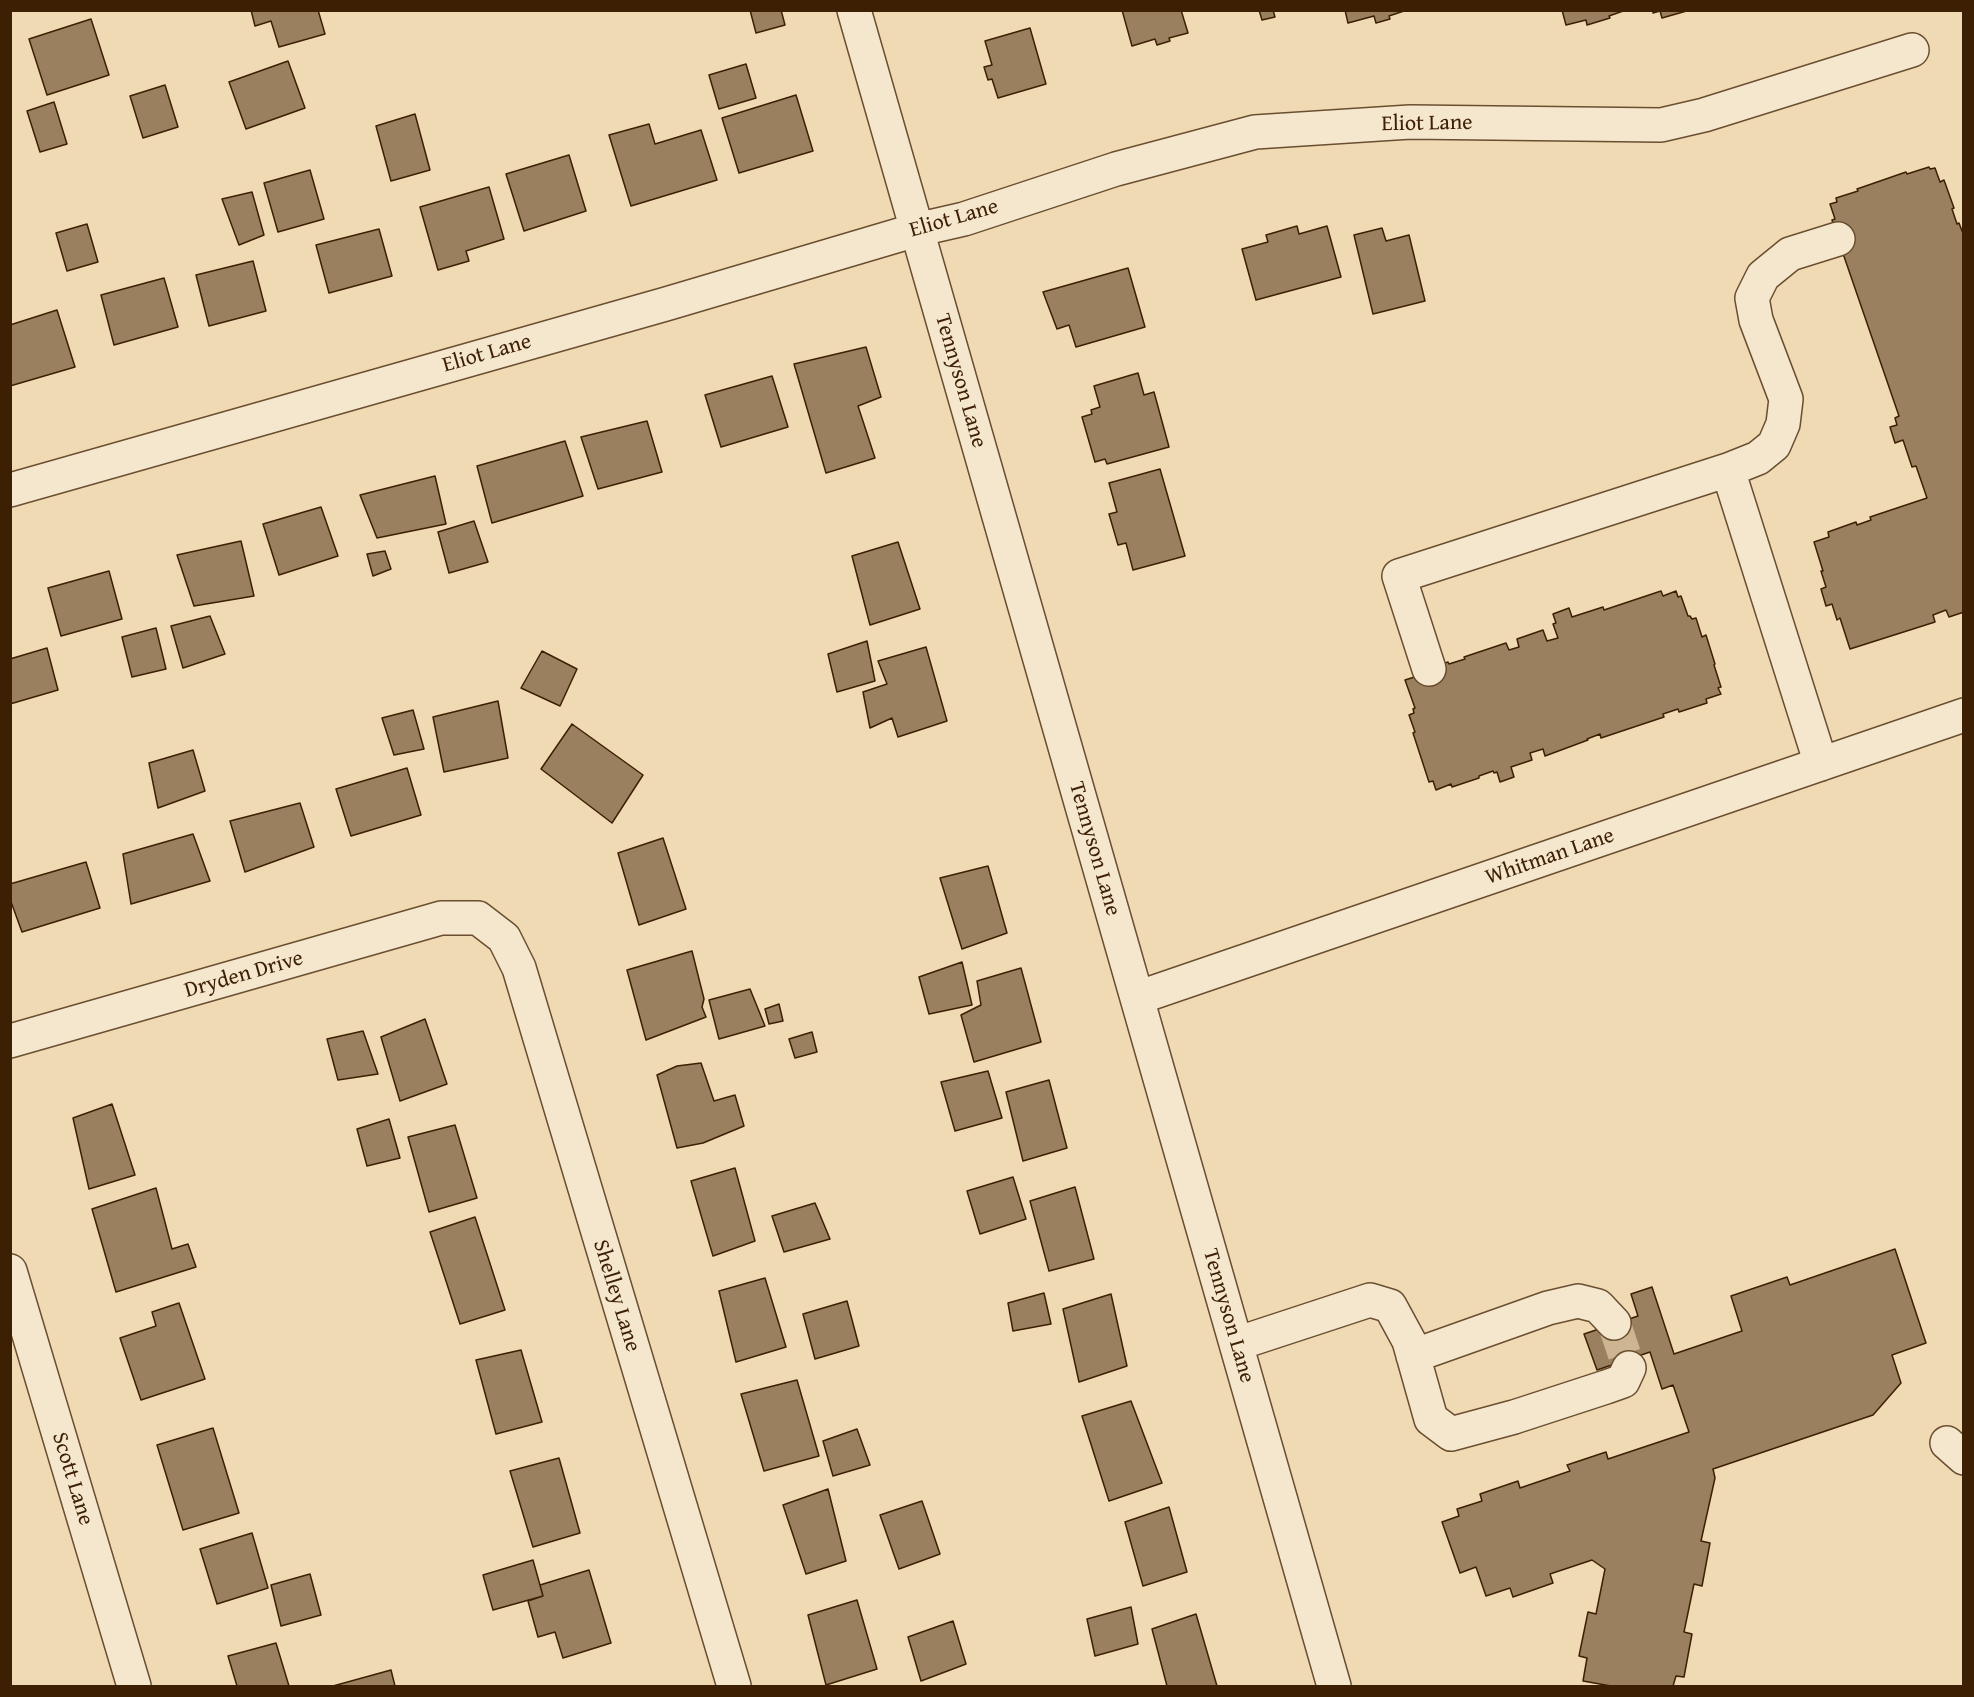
<!DOCTYPE html>
<html>
<head>
<meta charset="utf-8">
<style>
	body { margin:0 }
	#map { position:relative; width:1974px; height:1697px; overflow:hidden; background:#f0dab3; font-family:"Gentium Book Plus",serif }
	canvas { display:block }
	.frame { position:absolute; inset:0; border:12px solid #3d1f04; pointer-events:none }
</style>
</head>
<body>
<div id="map">
<canvas width="1974" height="1697"></canvas>
<div class="frame"></div>
</div>
<script>
const c = document.querySelector('canvas').getContext('2d');
c.lineJoin = 'round';
function fillPath(path, color) { c.fillStyle = color; c.fill(path, 'evenodd'); }
const toPath = rows => new Path2D(rows.map(r => 'M' + r).join(''));
function stroke(path, color, width, dash) { c.strokeStyle = color; c.lineWidth = width; c.lineCap = dash ? 'butt' : 'round'; c.setLineDash(dash || []); c.stroke(path); }
function write(font, color, halo, rows, align = 'center') {
  c.font = font + ' "Gentium Book Plus",serif'; c.lineWidth = 4.5; c.setLineDash([]); c.textBaseline = 'middle'; c.strokeStyle = halo; c.fillStyle = color; for (const [text, x, y, turn = 0] of rows) {
    c.save(); c.translate(x, y); c.rotate((+turn || 0) * Math.PI / 180); c.textAlign = isNaN(turn) ? turn : align; if (halo) c.strokeText(text, 0, 0); c.fillText(text, 0, 0); c.restore();
  }
}
const building = toPath([
	[251,10,318,10,325,34,279,47,271,21,255,26,251,10],
	[750,10,781,10,785,25,756,33,750,10],
	[1122,10,1181,10,1188,33,1169,38,1170,41,1157,45,1155,39,1132,46,1122,10],
	[1259,10,1273,10,1275,17,1262,20,1259,10],
	[1345,10,1407,10,1389,16,1390,19,1376,23,1374,16,1348,23,1345,10],
	[1562,10,1626,10,1609,16,1610,18,1587,25,1586,20,1566,25,1562,10],
	[1653,10,1690,10,1662,18,1660,11,1653,13,1653,10],
	[91,19,109,75,47,95,29,39,91,19],
	[1030,28,1046,84,998,98,992,79,988,80,984,67,992,65,985,41,1030,28],
	[288,61,305,108,246,129,229,82,288,61],
	[746,64,756,98,719,109,709,75,746,64],
	[165,85,178,127,143,138,130,96,165,85],
	[796,95,813,151,739,173,722,118,796,95],
	[54,102,67,144,40,152,27,111,54,102],
	[415,114,430,170,391,181,376,126,415,114],
	[649,124,655,144,701,130,717,180,631,206,609,135,649,124],
	[569,155,586,211,524,231,506,174,569,155],
	[1929,167,1930,169,1935,168,1940,182,1944,180,1954,208,1952,209,1957,224,1959,223,1964,236,1964,612,1949,617,1946,610,1933,615,1935,622,1850,649,1840,618,1837,620,1832,604,1826,606,1821,589,1826,587,1821,571,1823,571,1814,542,1829,537,1828,532,1856,522,1857,525,1871,520,1870,517,1927,498,1916,466,1912,467,1903,440,1895,443,1890,427,1897,425,1895,418,1899,416,1838,239,1832,220,1835,219,1830,204,1837,202,1836,198,1858,191,1857,189,1906,172,1907,174,1929,167],
	[310,170,324,219,278,232,264,183,310,170],
	[489,187,504,239,466,251,469,261,438,270,420,207,489,187],
	[252,192,264,235,239,245,222,199,252,192],
	[87,224,98,262,67,271,56,233,87,224],
	[1297,226,1299,234,1327,226,1341,277,1256,300,1242,249,1268,242,1266,235,1297,226],
	[1382,228,1386,241,1409,235,1425,301,1373,314,1354,235,1382,228],
	[379,229,392,276,329,293,316,245,379,229],
	[253,261,266,311,209,326,196,275,253,261],
	[1128,268,1145,327,1076,347,1069,325,1057,329,1043,292,1128,268],
	[164,278,178,327,114,345,101,295,164,278],
	[57,310,75,367,10,386,10,325,57,310],
	[866,347,881,397,858,406,875,458,826,473,794,364,866,347],
	[1138,373,1144,395,1154,392,1169,447,1107,464,1105,459,1095,462,1082,417,1092,414,1091,410,1100,407,1094,386,1138,373],
	[772,376,788,427,721,447,705,395,772,376],
	[647,421,662,472,598,489,581,437,647,421],
	[565,441,583,496,492,523,477,466,565,441],
	[1160,469,1185,556,1133,570,1126,543,1118,545,1109,514,1117,512,1109,483,1160,469],
	[435,476,446,524,377,538,360,495,435,476],
	[321,507,338,556,279,575,263,524,321,507],
	[474,521,488,562,449,573,438,532,474,521],
	[241,541,254,596,194,606,177,555,241,541],
	[898,542,920,609,870,625,852,556,898,542],
	[385,551,391,569,373,576,367,554,385,551],
	[109,571,122,619,61,636,48,588,109,571],
	[1661,591,1663,596,1676,591,1678,597,1681,596,1688,616,1690,616,1692,619,1696,618,1702,637,1706,635,1715,664,1714,665,1721,687,1718,688,1721,694,1706,699,1707,703,1679,712,1678,709,1663,714,1664,717,1601,738,1600,734,1587,739,1588,740,1545,756,1543,749,1530,753,1532,760,1511,767,1514,777,1500,782,1497,772,1494,773,1493,771,1479,776,1479,778,1452,787,1451,784,1436,790,1433,781,1429,782,1413,733,1415,732,1409,715,1414,713,1413,709,1415,708,1405,680,1421,675,1419,672,1448,662,1449,664,1465,659,1464,657,1506,643,1509,650,1519,647,1517,639,1543,630,1547,641,1558,638,1553,624,1556,623,1553,614,1569,608,1572,617,1603,607,1604,610,1661,591],
	[210,616,225,654,183,668,171,626,210,616],
	[156,628,166,669,132,677,122,637,156,628],
	[867,641,875,681,837,692,828,654,867,641],
	[926,647,947,721,898,737,892,718,870,728,863,692,887,684,878,661,926,647],
	[47,648,58,690,10,704,10,659,47,648],
	[542,651,577,669,560,706,521,688,542,651],
	[498,701,508,758,444,772,433,717,498,701],
	[413,710,424,749,394,755,382,718,413,710],
	[572,724,643,775,612,823,541,769,572,724],
	[193,750,205,791,158,808,149,763,193,750],
	[407,768,421,815,351,836,336,789,407,768],
	[300,803,314,847,245,872,230,821,300,803],
	[193,834,210,881,131,904,123,854,193,834],
	[663,838,686,909,639,925,618,853,663,838],
	[86,862,100,908,22,932,10,899,10,884,86,862],
	[988,866,1007,933,962,949,940,878,988,866],
	[692,951,704,999,702,1007,706,1017,646,1040,627,970,692,951],
	[962,962,972,1005,929,1014,919,977,962,962],
	[1021,968,1041,1042,974,1062,961,1015,981,1005,977,981,1021,968],
	[750,989,765,1026,719,1039,709,1000,750,989],
	[779,1004,783,1021,769,1024,765,1009,779,1004],
	[425,1019,447,1084,400,1101,381,1037,425,1019],
	[363,1031,378,1074,338,1080,327,1039,363,1031],
	[812,1032,817,1052,795,1058,789,1039,812,1032],
	[701,1063,714,1101,735,1095,744,1126,703,1143,677,1148,657,1075,677,1066,701,1063],
	[988,1071,1002,1118,955,1131,941,1082,988,1071],
	[1049,1080,1067,1148,1023,1161,1006,1092,1049,1080],
	[112,1104,135,1175,89,1189,73,1118,112,1104],
	[389,1119,400,1158,367,1166,357,1129,389,1119],
	[455,1125,477,1198,429,1212,408,1137,455,1125],
	[735,1168,755,1241,713,1256,691,1181,735,1168],
	[1013,1177,1026,1219,980,1234,967,1191,1013,1177],
	[1075,1187,1094,1259,1049,1271,1030,1201,1075,1187],
	[156,1188,172,1249,188,1244,196,1267,116,1292,92,1209,156,1188],
	[815,1203,830,1239,784,1252,772,1216,815,1203],
	[475,1217,505,1310,460,1324,430,1232,475,1217],
	[1895,1249,1926,1343,1892,1355,1901,1383,1873,1415,1713,1469,1715,1478,1701,1541,1710,1543,1702,1586,1694,1584,1684,1632,1692,1634,1684,1677,1676,1676,1673,1686,1611,1686,1583,1681,1587,1658,1579,1656,1588,1612,1596,1614,1605,1569,1592,1560,1550,1574,1553,1583,1513,1597,1510,1588,1486,1596,1476,1567,1460,1573,1442,1522,1459,1516,1457,1509,1482,1501,1480,1494,1518,1481,1520,1488,1570,1471,1567,1465,1606,1452,1608,1459,1689,1432,1673,1385,1662,1389,1650,1352,1597,1370,1584,1334,1638,1316,1631,1294,1652,1287,1674,1354,1742,1331,1731,1296,1787,1277,1790,1285,1895,1249],
	[765,1278,786,1347,736,1362,719,1291,765,1278],
	[1044,1293,1051,1324,1013,1331,1008,1303,1044,1293],
	[1111,1294,1127,1366,1079,1382,1063,1309,1111,1294],
	[847,1301,859,1346,815,1359,803,1314,847,1301],
	[179,1303,205,1379,141,1400,120,1338,156,1326,152,1312,179,1303],
	[521,1350,542,1422,496,1434,476,1360,521,1350],
	[797,1380,819,1456,764,1471,741,1394,797,1380],
	[1131,1401,1162,1483,1109,1501,1082,1416,1131,1401],
	[213,1428,239,1513,183,1530,157,1445,213,1428],
	[857,1429,870,1465,833,1476,823,1441,857,1429],
	[559,1458,580,1533,533,1547,510,1471,559,1458],
	[828,1489,846,1561,806,1574,783,1505,828,1489],
	[922,1501,940,1554,899,1569,880,1515,922,1501],
	[1169,1507,1187,1572,1143,1586,1125,1522,1169,1507],
	[252,1533,268,1588,217,1604,200,1549,252,1533],
	[533,1560,543,1596,493,1610,483,1575,533,1560],
	[589,1570,611,1643,563,1658,555,1632,538,1637,528,1601,543,1596,540,1585,589,1570],
	[310,1574,321,1615,281,1626,271,1585,310,1574],
	[857,1600,877,1669,826,1685,808,1615,857,1600],
	[1131,1607,1138,1644,1095,1656,1087,1619,1131,1607],
	[1196,1614,1217,1686,1167,1686,1152,1629,1196,1614],
	[953,1621,966,1664,921,1681,908,1637,953,1621],
	[276,1643,289,1686,237,1686,228,1656,276,1643],
	[391,1670,395,1686,333,1686,391,1670]
]);
fillPath(building, '#9a805f');
stroke(building, '#3d1f04', 1.5);
stroke(toPath([
	[1614,1323,1629,1368]
]), '#ccb590', 33, [33, 16]);
const minor = toPath([
	[854,10,1334,1686],
	[1728,470,1758,458,1774,445,1783,424,1786,399,1756,320,1752,298,1763,276,1790,254,1838,239],
	[10,490,666,304,916,230,964,219,1116,169,1255,132,1410,122,1661,125,1704,115,1912,50],
	[1429,669,1399,576,1728,470,1821,764],
	[1137,998,1964,715],
	[10,1041,441,918,478,918,504,938,519,968,734,1686],
	[10,1271,134,1686],
	[1236,1344,1370,1300,1390,1306,1409,1341,1431,1419,1451,1434,1514,1417,1606,1387,1623,1381,1629,1368],
	[1413,1356,1548,1308,1578,1301,1598,1306,1614,1323],
	[1947,1443,1964,1458]
]);
stroke(minor, '#6a4e30', 36);
stroke(minor, '#f5e7ce', 33);
write('22px', '#3d1f04', '#f5e7ce', [
	["Eliot Lane",1427,124,-1],
	["Eliot Lane",954,219,-16],
	["Eliot Lane",487,354,-16],
	["Tennyson Lane",960,381,74],
	["Tennyson Lane",1094,849,74],
	["Whitman Lane",1550,857,-19],
	["Dryden Drive",244,975,-16],
	["Shelley Lane",616,1296,73],
	["Tennyson Lane",1228,1316,74],
	["Scott Lane",72,1479,73]
]);
</script>
</body>
</html>
